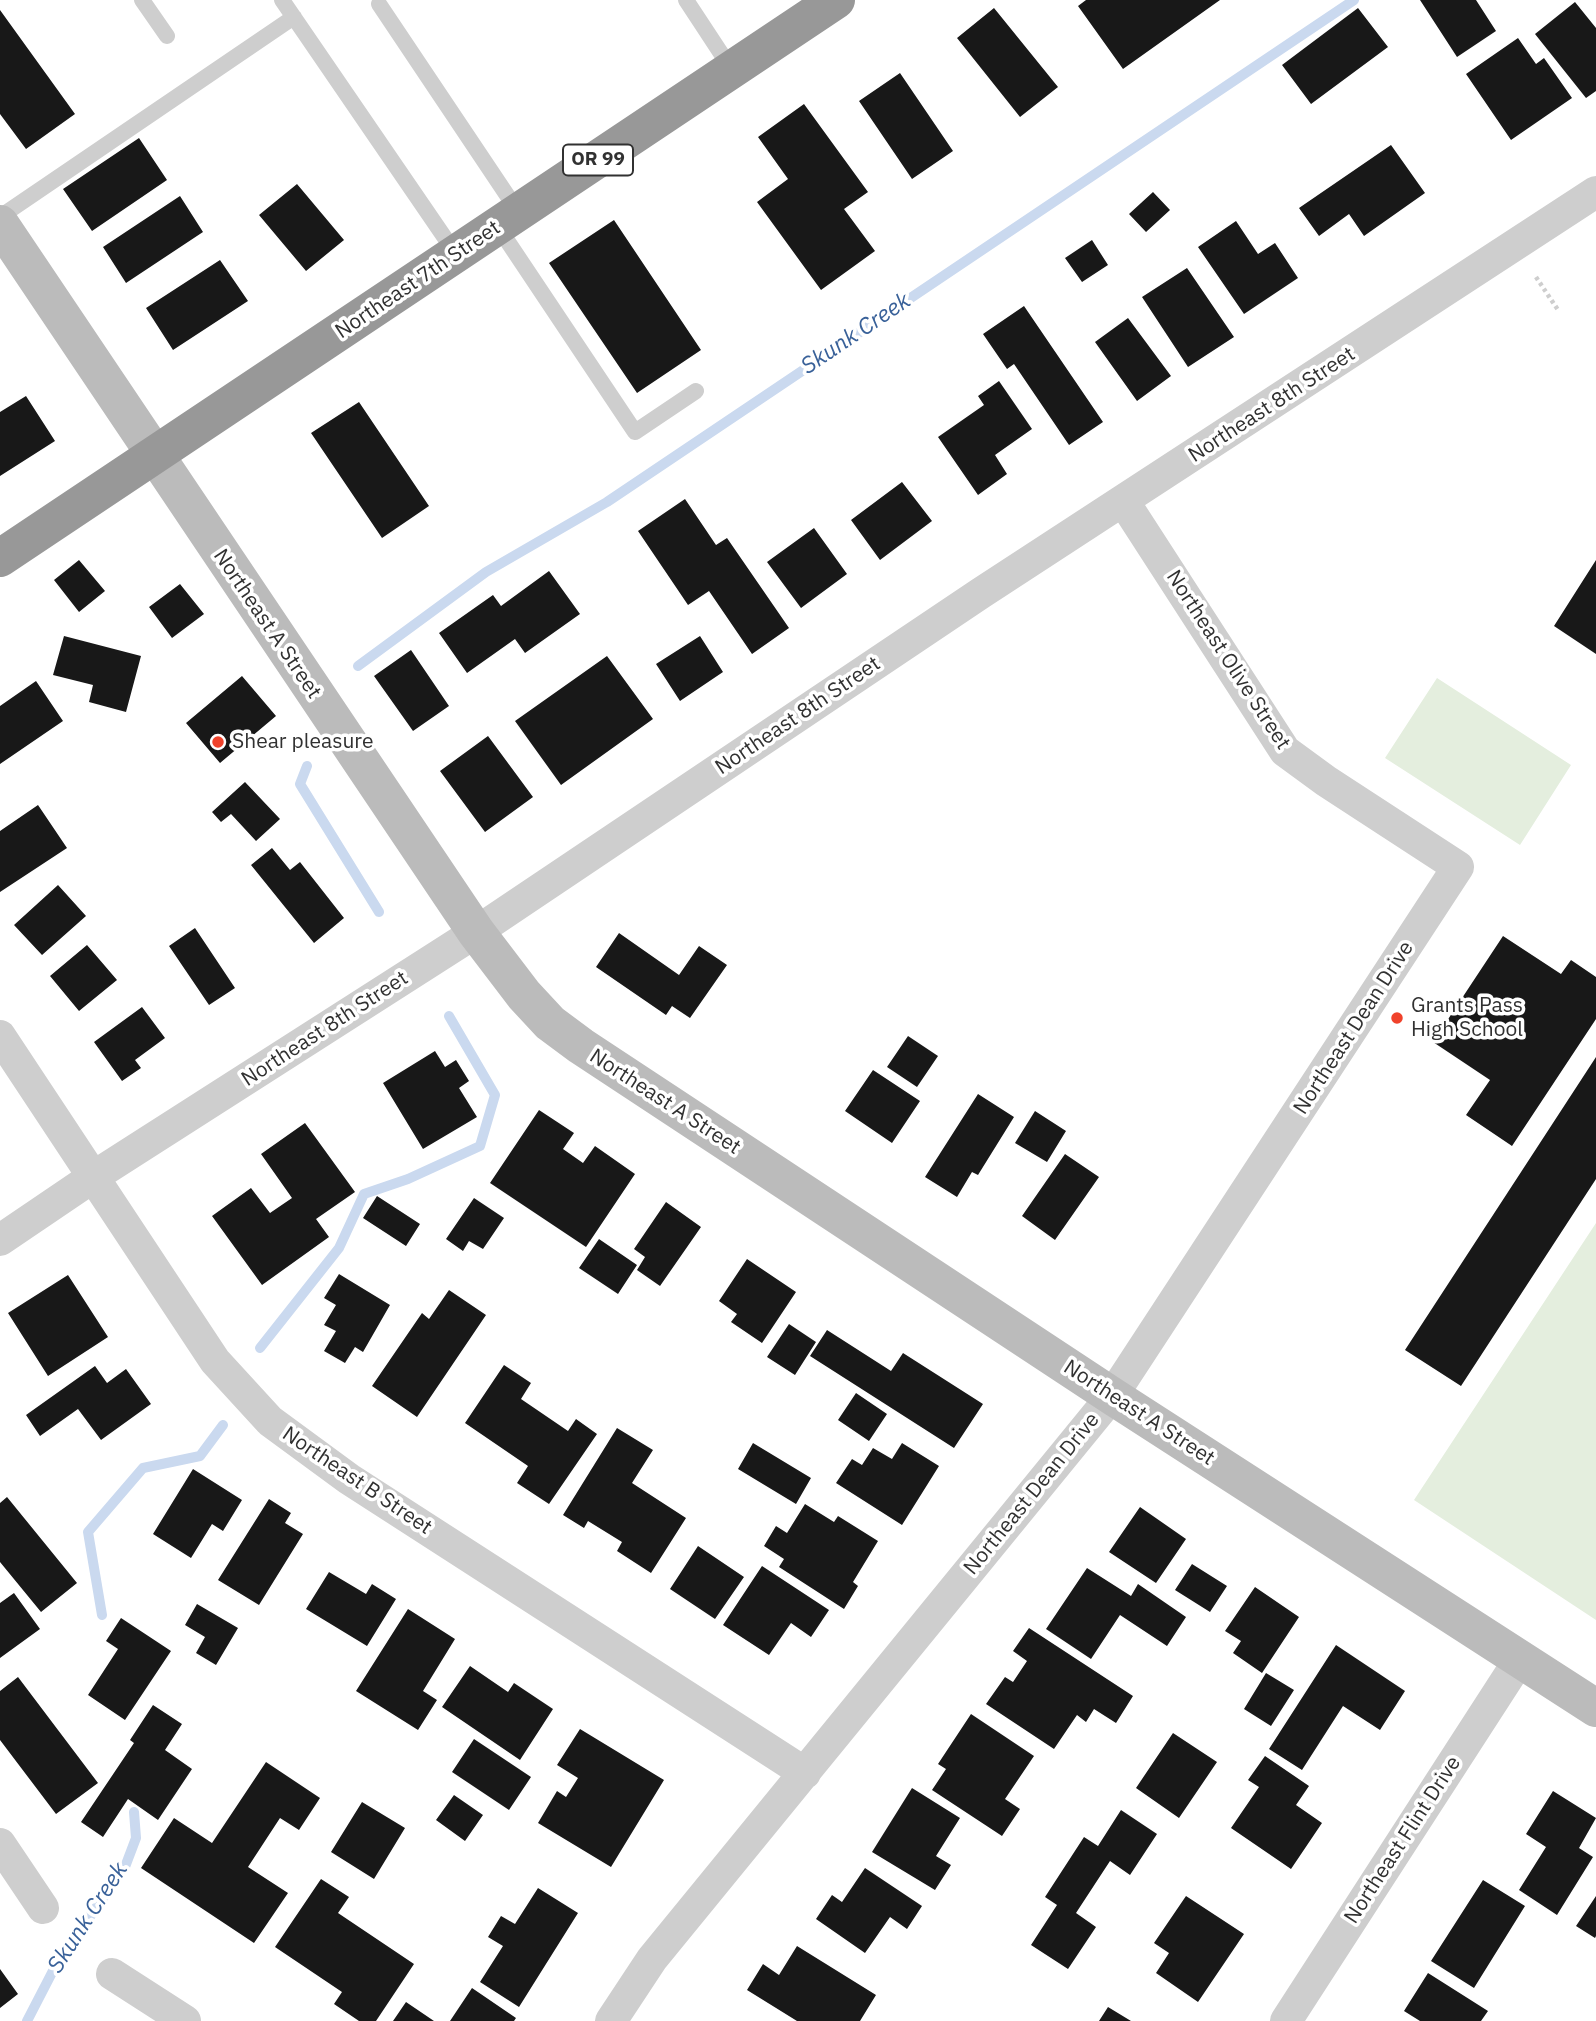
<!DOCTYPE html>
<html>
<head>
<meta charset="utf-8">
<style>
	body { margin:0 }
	canvas { display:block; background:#fff }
</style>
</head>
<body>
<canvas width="1596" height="2021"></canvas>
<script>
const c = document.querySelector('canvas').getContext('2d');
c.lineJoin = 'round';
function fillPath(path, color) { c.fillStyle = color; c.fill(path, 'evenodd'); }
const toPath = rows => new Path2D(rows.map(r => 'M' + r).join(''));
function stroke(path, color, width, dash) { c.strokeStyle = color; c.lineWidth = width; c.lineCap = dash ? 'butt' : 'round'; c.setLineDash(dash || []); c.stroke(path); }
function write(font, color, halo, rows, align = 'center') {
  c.font = font + ' "IBM Plex Sans",sans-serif'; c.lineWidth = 7; c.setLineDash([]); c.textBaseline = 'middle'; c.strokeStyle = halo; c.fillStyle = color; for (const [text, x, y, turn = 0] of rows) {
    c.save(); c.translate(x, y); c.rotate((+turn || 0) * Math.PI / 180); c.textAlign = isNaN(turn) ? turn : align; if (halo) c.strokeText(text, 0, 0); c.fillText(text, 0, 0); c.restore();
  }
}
fillPath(toPath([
	[1437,678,1571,765,1520,845,1385,758],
	[1596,1223,1596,1620,1414,1500]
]), '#e4eede');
stroke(toPath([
	[358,666,486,572,607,502,1354,0],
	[307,766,300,784,379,912],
	[260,1348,339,1248,364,1194,408,1179,480,1146,495,1095,449,1016],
	[102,1615,88,1532,143,1468,200,1456,223,1425],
	[27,2021,57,1963,125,1867,136,1838,134,1812]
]), '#cad9ef', 10);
fillPath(toPath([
	[1086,0,1220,0,1123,69,1078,6],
	[1420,0,1476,0,1496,31,1457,57],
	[1575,2,1596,28,1596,91,1586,98,1535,34],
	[994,8,1058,87,1020,117,957,38],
	[1358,8,1388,47,1311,104,1282,65],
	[0,10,75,114,26,149,0,114],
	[1518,38,1536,64,1544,58,1572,98,1511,140,1466,74],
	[900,73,953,151,912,179,859,101],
	[804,104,868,192,844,209,875,251,821,290,757,202,788,179,758,137],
	[139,138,167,180,92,231,63,189],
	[1391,145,1425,193,1364,236,1349,214,1319,236,1299,208],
	[297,184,344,240,306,271,259,215],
	[1153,192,1170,210,1146,232,1129,214],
	[180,196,203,232,126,283,103,247],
	[614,220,701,350,637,393,549,263],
	[1236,221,1258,254,1275,243,1298,278,1244,314,1198,247],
	[1092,240,1108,265,1082,282,1065,258],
	[220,260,248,301,173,350,146,308],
	[1187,268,1234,337,1188,367,1142,297],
	[1024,306,1103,422,1069,445,1014,364,1007,369,983,334],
	[1128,318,1171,376,1137,401,1095,342],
	[999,381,1032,429,995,455,1007,474,978,495,938,437,984,405,978,396],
	[26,396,55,441,0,476,0,412],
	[359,402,429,506,382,538,311,433],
	[902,482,932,521,880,560,851,520],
	[685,499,716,545,727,538,789,628,752,654,709,591,688,605,638,531],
	[814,528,847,574,801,608,767,562],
	[79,560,105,591,79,612,54,580],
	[1596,560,1596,654,1554,626],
	[549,571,580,614,525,653,515,639,467,673,439,633,493,595,501,606],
	[180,584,204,614,172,638,149,607],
	[64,636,141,656,126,712,89,702,93,685,53,675],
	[700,636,723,672,680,701,656,664],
	[411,650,449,706,413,731,374,676],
	[607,656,653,719,561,785,515,721],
	[242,676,276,716,220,763,186,723],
	[36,681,63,721,0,764,0,706],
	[488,736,533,797,485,832,440,771],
	[245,782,280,819,256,841,231,814,221,822,212,812],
	[38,805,67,848,0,892,0,831],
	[272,848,290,870,300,862,344,918,314,943,251,865],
	[58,885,86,916,42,955,14,925],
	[195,928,235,988,209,1005,169,946],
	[619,933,679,975,699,946,727,965,690,1018,672,1006,666,1015,596,967],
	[1503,936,1561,974,1571,960,1596,977,1596,1019,1512,1146,1466,1115,1490,1080,1433,1042],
	[87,945,117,980,79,1011,50,976],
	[142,1007,165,1038,135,1060,141,1068,122,1081,94,1042],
	[908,1036,938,1056,917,1087,887,1067],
	[435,1051,445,1067,456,1060,469,1081,459,1088,477,1117,423,1149,383,1083],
	[1596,1057,1596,1179,1461,1386,1405,1350],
	[873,1070,920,1101,892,1143,845,1111],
	[978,1094,1014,1117,978,1175,972,1172,957,1197,925,1177],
	[539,1110,574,1133,563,1149,583,1163,595,1146,635,1174,586,1247,490,1183],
	[1035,1111,1066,1131,1047,1162,1015,1143],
	[305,1123,355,1192,316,1219,329,1237,262,1285,212,1216,251,1188,270,1213,292,1198,261,1154],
	[1065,1154,1099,1177,1055,1240,1022,1216],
	[377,1196,420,1224,406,1246,363,1218],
	[474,1198,504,1218,483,1249,469,1241,463,1251,446,1239],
	[666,1202,701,1227,660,1286,637,1270,645,1257,634,1249],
	[599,1239,637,1265,618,1294,579,1268],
	[747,1259,796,1292,762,1343,731,1322,737,1314,719,1301],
	[339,1274,390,1305,363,1352,355,1347,345,1363,324,1351,336,1331,324,1325,336,1305,324,1298],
	[68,1275,108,1337,48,1376,8,1313],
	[449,1290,486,1315,417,1417,372,1386,422,1313,429,1319],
	[789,1324,816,1342,795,1375,767,1357],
	[827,1330,891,1371,903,1353,983,1404,954,1448,810,1356],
	[504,1365,531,1383,521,1399,568,1431,576,1419,597,1434,549,1504,517,1483,528,1466,465,1423],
	[95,1366,107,1383,126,1369,151,1404,101,1440,78,1409,40,1436,26,1415],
	[856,1393,887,1414,869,1441,838,1420],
	[617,1428,653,1450,632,1483,686,1518,651,1573,617,1551,622,1542,588,1521,584,1528,563,1515],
	[753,1443,811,1478,796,1504,738,1469],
	[902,1443,939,1466,902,1525,836,1483,852,1459,862,1465,873,1448,892,1459],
	[193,1469,242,1500,223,1531,212,1524,191,1558,153,1534],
	[7,1497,77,1583,41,1612,0,1562,0,1503],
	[269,1499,291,1513,285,1523,303,1534,259,1605,218,1580],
	[805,1504,834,1522,838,1516,878,1541,853,1582,858,1586,844,1609,779,1567,784,1559,764,1546,776,1526,787,1533],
	[1140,1507,1186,1539,1156,1583,1109,1552],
	[698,1546,744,1577,715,1619,670,1589],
	[1192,1564,1227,1586,1210,1612,1175,1590],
	[762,1566,829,1610,811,1637,791,1623,769,1655,723,1625],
	[1087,1568,1131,1596,1138,1584,1186,1617,1167,1646,1120,1615,1091,1659,1046,1629],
	[329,1572,366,1594,372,1584,396,1599,367,1646,306,1609],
	[1255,1587,1299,1617,1262,1673,1233,1653,1241,1641,1225,1631],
	[14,1593,40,1629,0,1658,0,1603],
	[197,1604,238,1628,216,1665,196,1653,205,1637,185,1625],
	[408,1609,455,1639,423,1691,437,1700,418,1730,356,1691],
	[121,1618,171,1651,125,1720,88,1695,118,1649,106,1641],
	[1029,1628,1133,1696,1116,1723,1094,1709,1086,1722,1077,1715,1054,1749,986,1704,1005,1677,1013,1682,1027,1661,1013,1651],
	[1336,1645,1405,1691,1380,1730,1343,1706,1302,1770,1269,1749],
	[470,1666,508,1692,514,1683,553,1709,520,1760,442,1707],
	[1266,1673,1294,1690,1271,1726,1244,1709],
	[18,1677,98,1783,56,1814,0,1740,0,1691],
	[153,1705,182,1724,165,1750,192,1769,158,1820,128,1799,103,1837,81,1822,134,1743,130,1740],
	[971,1714,1034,1756,1005,1799,1020,1809,1002,1836,932,1790,946,1769,938,1764],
	[580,1729,664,1780,611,1867,538,1823,557,1791,566,1797,578,1778,557,1765],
	[1173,1733,1217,1762,1179,1818,1136,1788],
	[474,1739,531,1777,509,1810,452,1772],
	[1265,1756,1309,1786,1296,1805,1322,1823,1291,1869,1231,1828,1259,1787,1248,1780],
	[266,1762,320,1798,299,1830,280,1818,248,1867,288,1893,254,1943,141,1868,174,1818,212,1843],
	[912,1788,960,1818,936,1856,951,1865,935,1890,872,1852],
	[1553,1791,1596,1818,1579,1848,1593,1857,1557,1915,1519,1890,1546,1847,1526,1834],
	[454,1795,483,1815,465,1841,436,1820],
	[362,1802,405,1828,374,1879,331,1852],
	[1121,1810,1157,1834,1130,1875,1110,1861,1076,1913,1096,1927,1068,1969,1031,1945,1057,1905,1045,1897,1084,1837,1098,1846],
	[865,1868,922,1906,907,1929,890,1917,865,1953,816,1919,832,1895,842,1902],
	[321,1879,349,1897,338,1913,414,1964,376,2021,359,2021,334,2004,342,1992,275,1947],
	[1483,1880,1525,1906,1474,1988,1431,1961],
	[538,1888,578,1913,519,2007,480,1982,503,1946,488,1937,501,1916,515,1924],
	[1186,1896,1244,1934,1198,2002,1156,1973,1169,1953,1154,1943],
	[1596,1896,1596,1936,1595,1938,1576,1926],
	[797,1946,876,1995,860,2021,797,2021,747,1990,763,1964,779,1975],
	[0,1969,18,1994,0,2008],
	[1428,1973,1488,2011,1481,2021,1420,2021,1404,2011],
	[472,1988,516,2018,514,2021,450,2021],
	[406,2002,434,2021,393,2021],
	[1108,2007,1131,2021,1099,2021]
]), '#181818');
stroke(toPath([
	[1536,277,1558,310]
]), '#cecece', 4.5, [3.5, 3.5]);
stroke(toPath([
	[142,0,167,36],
	[282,0,456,254],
	[686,0,732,70],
	[379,4,519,213],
	[0,217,294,17],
	[498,227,635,432,696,391]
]), '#cecece', 16);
stroke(toPath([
	[0,1036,215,1361,270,1421,349,1479,805,1773],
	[0,1240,93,1177,476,932,981,593,1596,192],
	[0,1844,43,1908],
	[112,1974,185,2021],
	[611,2021,652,1959,1112,1396,1458,867,1326,781,1285,751,1124,502],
	[1286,2021,1520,1659]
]), '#cecece', 32);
stroke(toPath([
	[0,224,476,932,524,995,550,1023,581,1046,1112,1396,1596,1708]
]), '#bbb', 38);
stroke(toPath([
	[0,558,836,0]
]), '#989898', 38);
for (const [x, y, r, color] of [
	[218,742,7,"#f0422b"],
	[1397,1018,7,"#f0422b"]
]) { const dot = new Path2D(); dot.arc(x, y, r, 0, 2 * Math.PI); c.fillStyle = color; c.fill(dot); stroke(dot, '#fff', 2.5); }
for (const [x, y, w] of [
	[598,160,70]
]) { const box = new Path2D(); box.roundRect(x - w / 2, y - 15.5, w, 31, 5); c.fillStyle = '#fff'; c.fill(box); stroke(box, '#313131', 2); }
write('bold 19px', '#313131', null, [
	["OR 99",598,160]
]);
write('21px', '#313131', '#fff', [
	["Northeast 7th Street",418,280,-34],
	["Northeast 8th Street",1272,405,-33],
	["Northeast A Street",267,624,56],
	["Northeast Olive Street",1228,660,57],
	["Northeast 8th Street",798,716,-34],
	["Northeast Dean Drive",1354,1028,-57],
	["Northeast 8th Street",325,1029,-33],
	["Northeast A Street",665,1102,33],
	["Northeast A Street",1139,1413,33],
	["Northeast B Street",357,1481,34],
	["Northeast Dean Drive",1032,1494,-51],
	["Northeast Flint Drive",1403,1840,-57]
]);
write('21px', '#313131', '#fff', [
	["Shear pleasure",232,742],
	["Grants Pass",1411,1006],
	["High School",1411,1030]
], 'left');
write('italic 23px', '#396199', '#fff', [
	["Skunk Creek",856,334,-34],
	["Skunk Creek",88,1918,-57]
]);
</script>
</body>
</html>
